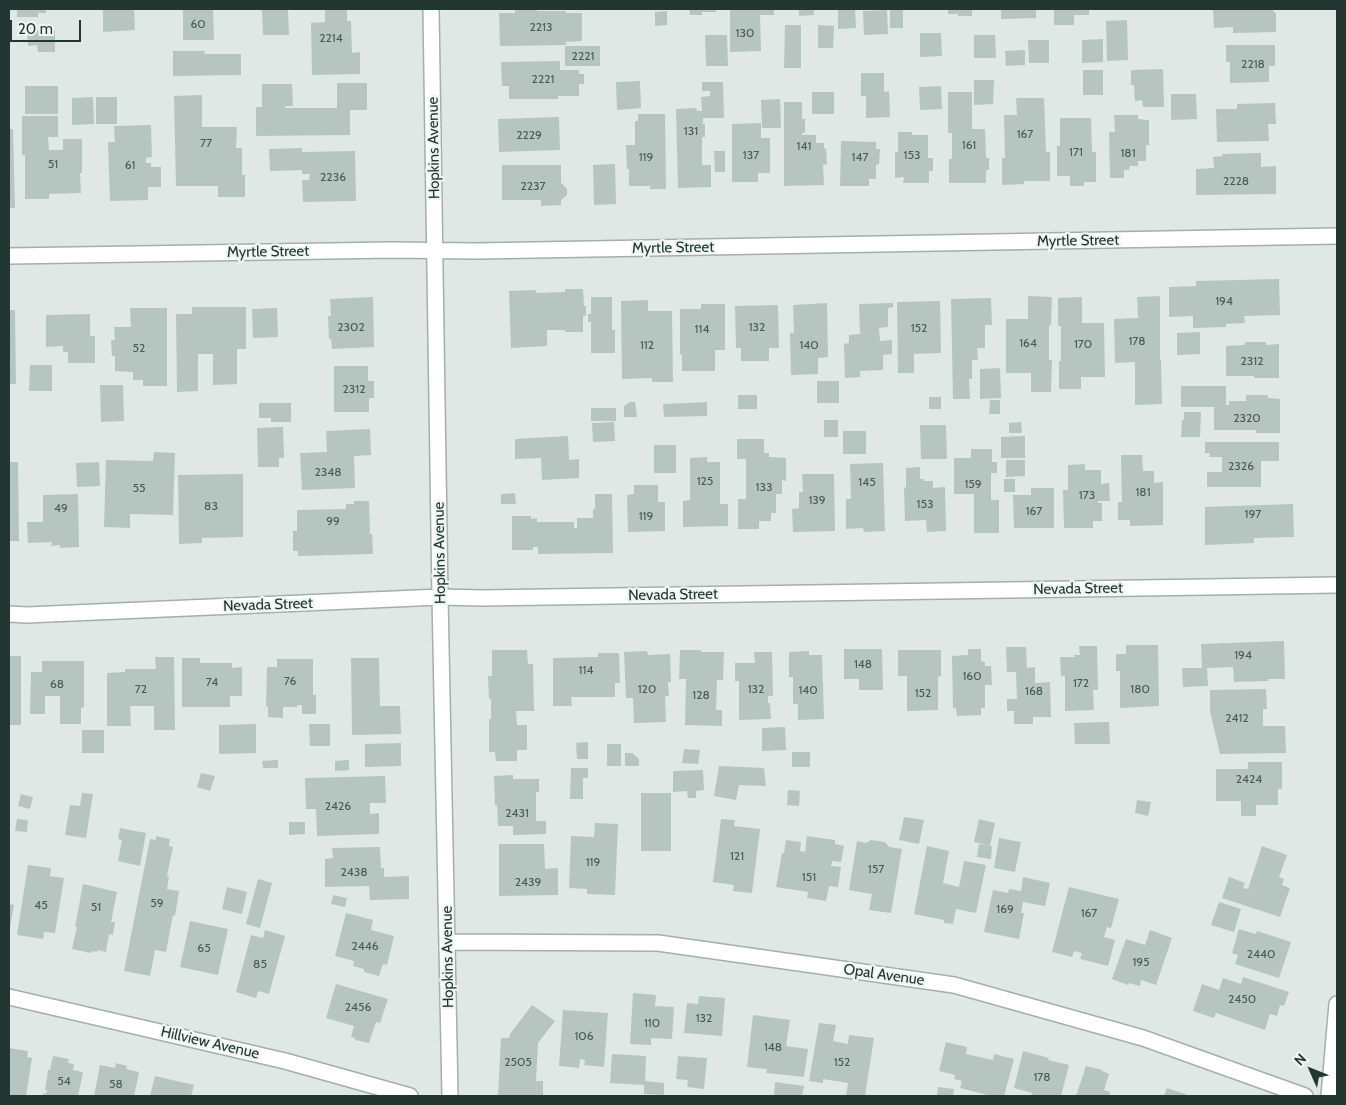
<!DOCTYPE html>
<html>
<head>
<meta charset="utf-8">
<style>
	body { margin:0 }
	#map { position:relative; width:1346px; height:1105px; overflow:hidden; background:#dfe8e5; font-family:Cabin,sans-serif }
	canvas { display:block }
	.frame { position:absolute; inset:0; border:10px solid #223632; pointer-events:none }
	.north { position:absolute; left:1286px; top:1045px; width:50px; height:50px; -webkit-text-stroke:4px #eef5f2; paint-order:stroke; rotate:314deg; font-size:14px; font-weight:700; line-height:20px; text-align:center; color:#223632 }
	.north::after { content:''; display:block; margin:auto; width:18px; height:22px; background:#223632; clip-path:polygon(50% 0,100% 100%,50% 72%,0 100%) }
	.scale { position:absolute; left:10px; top:20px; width:71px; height:22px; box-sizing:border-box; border:2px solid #223632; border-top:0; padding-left:6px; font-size:15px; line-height:18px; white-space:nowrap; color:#223632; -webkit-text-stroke:4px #eef5f2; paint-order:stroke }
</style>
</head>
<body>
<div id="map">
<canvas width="1346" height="1105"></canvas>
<div class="frame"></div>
<div class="north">N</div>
<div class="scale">20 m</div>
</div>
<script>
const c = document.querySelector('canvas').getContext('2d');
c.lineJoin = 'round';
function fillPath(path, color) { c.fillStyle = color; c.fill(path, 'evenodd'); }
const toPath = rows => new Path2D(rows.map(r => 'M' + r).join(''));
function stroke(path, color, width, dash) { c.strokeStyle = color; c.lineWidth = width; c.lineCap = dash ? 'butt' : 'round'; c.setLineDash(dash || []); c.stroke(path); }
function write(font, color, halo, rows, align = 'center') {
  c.font = font + ' Cabin,sans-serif'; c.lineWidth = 4.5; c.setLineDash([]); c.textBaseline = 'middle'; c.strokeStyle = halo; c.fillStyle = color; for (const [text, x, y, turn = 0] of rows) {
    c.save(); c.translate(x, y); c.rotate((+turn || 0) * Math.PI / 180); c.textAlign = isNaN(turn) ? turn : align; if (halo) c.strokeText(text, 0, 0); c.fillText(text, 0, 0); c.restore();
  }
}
fillPath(toPath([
	[17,9,46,9,46,13,38,13,38,17,17,17],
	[103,9,134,9,135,30,103,32],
	[183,9,213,9,214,40,183,40],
	[262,9,288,9,289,35,263,35],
	[515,9,537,9,537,11,566,11,566,13,582,13,582,41,566,42,566,45,500,46,499,13,515,13],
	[689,9,716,9,716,12,702,12,702,15,690,15],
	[730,9,774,9,774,15,760,15,761,51,730,52],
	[799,9,814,9,814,15,799,16],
	[838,9,855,9,856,28,838,29],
	[890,9,903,9,903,28,890,28],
	[948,9,972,9,972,16,958,16,958,14,948,14],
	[1001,9,1036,9,1036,18,1001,19],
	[1054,9,1089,9,1089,15,1074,15,1074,25,1054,25],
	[1213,9,1273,9,1274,12,1276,13,1276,32,1233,33,1233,27,1214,28],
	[325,10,347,10,347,21,351,21,352,53,360,52,360,74,312,75,311,23,325,22],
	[887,10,888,34,864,35,863,11],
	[667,11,667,25,655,26,655,12],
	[1127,20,1128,60,1107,61,1106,21],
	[785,25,801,25,801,68,784,68],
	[818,25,834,26,833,48,818,48],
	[55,30,55,52,38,52,37,45,28,46,27,31],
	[920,33,941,33,942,56,920,57],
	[705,35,727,35,728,66,706,66],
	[974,35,995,35,996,58,974,58],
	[1103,39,1103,62,1082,63,1082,40],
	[1028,40,1049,40,1049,63,1029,63],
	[1226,45,1275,45,1275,66,1269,66,1269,82,1230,83,1230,62,1226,62],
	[565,46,600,46,600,66,565,66],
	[1025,50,1025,65,1006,66,1005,51],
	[173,51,205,51,204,54,241,54,241,75,173,76],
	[560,61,560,70,579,70,579,74,584,74,584,84,579,84,579,96,558,96,558,99,509,99,509,86,502,86,501,62],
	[1163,69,1164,107,1143,107,1142,100,1135,101,1134,85,1131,85,1131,70],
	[1083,70,1103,70,1103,95,1083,95],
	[861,73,884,73,884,92,889,91,890,117,866,118,866,96,861,96],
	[974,80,994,80,993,104,974,105],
	[640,81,641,108,617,110,616,82],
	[702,82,723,82,724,118,703,118,703,124,705,124,705,137,702,137,702,165,711,165,711,187,678,188,676,109,696,108,697,111,702,111,701,97,710,96,710,91,702,91],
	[337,83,367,83,367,110,350,110,350,135,256,136,256,107,262,107,262,84,292,84,293,106,285,106,285,108,337,108],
	[25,86,58,86,58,114,25,114],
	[941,86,942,109,920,110,919,87],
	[812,92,834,92,834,114,812,114],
	[948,92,972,92,972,129,985,129,986,158,989,158,989,170,986,170,986,183,949,183,949,159,952,159,952,133,948,133],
	[1171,94,1196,94,1197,119,1171,120],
	[202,95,202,127,237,127,236,148,242,148,242,175,245,175,245,197,218,197,218,186,176,186,174,96],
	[93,97,94,124,72,125,72,98],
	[96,97,117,97,117,124,96,124],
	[1016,98,1044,98,1046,152,1050,152,1050,181,1024,181,1024,184,1002,185,1002,158,1005,158,1004,115,1017,115],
	[780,99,781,128,762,128,761,100],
	[784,102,802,102,802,119,805,119,805,133,802,133,802,135,816,135,816,143,824,143,824,149,826,148,827,164,823,165,824,185,784,186],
	[1275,103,1276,124,1268,124,1269,141,1217,142,1216,109,1237,109,1237,104],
	[638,114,665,114,666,189,650,189,650,186,629,186,629,169,627,169,626,145,635,145,635,121,638,121],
	[1114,115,1138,115,1138,119,1149,120,1149,145,1146,145,1146,161,1138,161,1138,166,1130,166,1129,170,1124,170,1124,178,1110,178,1109,132,1115,132],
	[22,116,58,116,58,137,48,137,49,150,63,150,63,139,82,139,82,173,80,173,81,193,49,194,49,199,25,199,25,155,22,155],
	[559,117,560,150,499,152,498,119],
	[1060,118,1091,118,1092,152,1096,152,1096,182,1084,182,1084,186,1070,186,1070,176,1057,176,1057,146,1060,146],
	[761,123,761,138,770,138,770,173,758,173,758,182,732,182,732,124],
	[151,125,152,157,146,158,146,163,151,163,151,167,161,167,161,187,148,187,148,200,110,201,108,142,115,142,114,126],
	[9,129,13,129,15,208,9,208],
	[898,132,912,132,912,135,928,135,928,158,933,158,933,171,929,171,929,183,903,183,904,177,895,178,895,152,898,152],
	[841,141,876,142,876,149,880,149,879,164,876,165,876,179,869,179,869,186,840,186],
	[302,148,302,152,355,151,356,201,303,202,302,180,309,180,310,174,302,174,302,170,270,171,269,149],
	[714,151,725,151,725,172,715,172],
	[1261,153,1261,167,1276,166,1276,194,1196,195,1196,169,1214,168,1213,157,1223,156,1222,154],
	[615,164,616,204,594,205,593,165],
	[502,165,561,165,561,183,567,189,567,195,561,200,561,205,541,206,541,200,502,200],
	[1279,279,1280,315,1244,316,1245,323,1226,324,1226,327,1193,328,1193,316,1169,317,1169,287,1196,286,1196,281],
	[565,289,583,289,584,306,586,306,586,316,583,316,583,332,565,332,565,330,547,330,547,346,511,348,509,291,536,290,536,293,565,292],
	[1028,296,1052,297,1051,325,1049,326,1049,360,1052,360,1051,392,1031,392,1031,373,1006,373,1006,319,1028,319],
	[1160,296,1160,360,1161,360,1162,404,1135,405,1135,362,1115,363,1114,319,1138,318,1137,297],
	[373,297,374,347,332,349,331,339,329,339,328,316,331,316,330,299],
	[591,297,612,297,612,330,615,330,615,353,591,353,591,322,588,322,588,314,591,314],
	[1082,297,1082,323,1104,323,1105,377,1081,377,1081,389,1059,389,1059,361,1061,361,1061,326,1058,326,1058,298],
	[991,298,992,325,985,325,985,348,977,348,978,360,972,360,972,379,969,379,970,399,953,399,951,299],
	[648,300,648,311,672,311,673,382,652,382,652,378,622,379,621,301],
	[940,301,941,353,914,354,914,373,898,373,897,302],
	[827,303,828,357,818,358,818,374,791,375,790,333,794,333,793,305],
	[893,303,893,307,888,308,888,327,879,328,880,341,892,340,892,354,883,355,883,370,860,371,860,377,845,378,844,344,849,343,849,335,860,334,859,304],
	[701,304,725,304,725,350,715,350,715,371,682,371,682,355,680,354,680,309,701,309],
	[778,305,779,348,769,348,769,361,741,361,741,348,736,348,735,306],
	[192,307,246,307,246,349,237,349,237,384,213,385,213,354,198,354,198,391,177,392,176,314,192,314],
	[130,308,167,308,167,386,143,386,143,380,133,380,133,372,115,371,115,356,112,356,111,340,115,340,114,327,131,327],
	[277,308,278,337,253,338,252,309],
	[9,310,15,310,16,384,9,384],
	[90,314,90,336,95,336,95,363,68,363,68,352,63,352,63,346,46,347,46,315],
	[1200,332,1200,354,1177,355,1177,333],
	[1245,342,1266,342,1266,345,1279,344,1279,378,1254,378,1254,376,1226,376,1226,346,1245,345],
	[30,365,52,365,52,391,29,391],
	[334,366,368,366,368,381,374,381,374,398,369,398,369,412,334,412],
	[1000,368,1001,398,980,399,980,369],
	[817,381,839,381,839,403,817,403],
	[100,385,123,385,124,421,101,422],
	[1181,386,1226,386,1226,405,1229,405,1229,401,1246,401,1246,395,1268,395,1268,398,1280,399,1280,433,1256,433,1256,430,1214,430,1214,407,1181,407],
	[738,395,757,395,757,409,738,409],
	[929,397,941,397,941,409,929,409],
	[990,400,1000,400,1000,414,989,414],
	[630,402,635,402,637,417,624,417,624,406],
	[707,402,707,416,664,417,663,404],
	[259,403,291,403,291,422,271,422,271,418,259,418],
	[591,408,616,408,616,421,591,421],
	[1184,412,1201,412,1200,437,1181,437,1182,420,1184,420],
	[824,420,838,420,838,437,824,437],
	[614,422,615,441,593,442,592,423],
	[1021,422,1022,433,1009,433,1009,423],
	[920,425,946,425,947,459,921,459],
	[283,427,284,458,279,458,279,467,258,467,257,428],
	[370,429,371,455,354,456,355,488,302,490,300,453,327,452,326,431],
	[843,431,866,431,866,454,843,454],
	[568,436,569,460,579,459,579,478,542,480,541,458,515,459,515,439],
	[1025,436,1025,458,1001,458,1001,437],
	[737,439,764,439,764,453,769,453,769,457,786,458,786,481,782,480,782,494,776,494,776,513,771,513,771,521,759,521,759,529,738,529,738,499,746,499,746,459,737,459],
	[1205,442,1279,442,1279,461,1261,461,1261,487,1207,487,1207,472,1222,472,1222,457,1209,457,1210,453,1205,453],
	[654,445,676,445,676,473,654,473],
	[971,449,992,449,992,462,997,462,997,473,991,473,991,500,999,500,999,533,974,533,974,494,954,494,954,458,971,458],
	[154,452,175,453,173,515,130,514,130,528,104,527,106,460,153,461],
	[1121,455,1142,455,1143,471,1154,471,1154,483,1163,482,1163,525,1130,526,1130,520,1118,520,1118,502,1122,502],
	[707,457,707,462,720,462,720,504,728,504,728,526,683,527,683,501,690,500,690,458],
	[1006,460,1025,460,1025,476,1006,477],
	[9,462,18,462,19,541,9,541],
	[99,462,100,486,77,487,76,463],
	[883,463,885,531,864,532,863,528,846,529,846,499,851,499,850,464],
	[1085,464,1085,470,1101,470,1101,484,1109,483,1110,501,1098,501,1098,503,1102,503,1102,521,1093,521,1093,528,1064,528,1063,490,1068,490,1068,465],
	[920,467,920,479,923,479,924,481,933,481,933,488,945,487,946,531,927,532,926,520,905,521,904,487,906,488,906,468],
	[243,474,243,537,202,538,202,543,179,544,178,475],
	[802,474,834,474,835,531,793,532,792,509,799,508,799,492,803,492],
	[1004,479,1015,479,1015,492,1004,492],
	[634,485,658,485,658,502,665,502,665,531,628,532,627,495,634,494],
	[1031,488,1054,488,1054,528,1014,528,1013,495,1031,495],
	[515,493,516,504,501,504,501,494],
	[78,494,79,547,60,548,60,545,51,546,52,542,28,543,27,522,43,522,43,495],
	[595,494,612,494,613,553,538,554,538,547,533,547,533,550,512,550,512,516,531,516,531,519,537,518,537,522,574,522,574,528,577,528,577,518,593,518,593,509,595,509],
	[354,501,369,501,370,534,372,534,373,554,298,556,298,551,293,551,293,531,297,531,297,510,346,509,346,504,354,504],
	[1293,504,1294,537,1254,538,1254,543,1205,545,1205,507],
	[1284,641,1285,679,1268,679,1269,681,1234,682,1233,667,1207,668,1208,686,1183,687,1182,668,1202,668,1201,644],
	[1126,645,1158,645,1159,706,1120,708,1120,671,1116,671,1116,654,1126,654],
	[1079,646,1097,646,1098,690,1093,690,1094,710,1065,711,1065,676,1061,676,1060,657,1075,657,1074,655,1080,655],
	[1006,647,1026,647,1027,668,1035,667,1035,683,1050,682,1051,717,1033,717,1033,724,1014,724,1014,711,1007,711,1007,699,1017,699,1016,672,1007,672],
	[844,649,882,649,883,690,859,690,859,679,844,679],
	[968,649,981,649,981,661,985,662,985,666,991,666,992,685,985,685,985,708,981,708,981,715,957,716,956,708,953,708,952,656,968,655],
	[492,650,527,650,528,664,533,664,534,711,516,711,517,725,527,725,527,750,517,750,517,761,496,761,495,752,489,752,489,719,491,719,491,699,489,699,488,676,492,676],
	[680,650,701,650,701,652,724,652,723,680,717,680,716,710,722,710,722,726,685,725,686,679,679,679],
	[898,650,941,650,941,676,938,677,938,710,907,711,907,676,898,676],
	[647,651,648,655,670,654,671,682,668,682,669,696,665,696,666,722,634,723,633,698,626,698,624,652],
	[809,651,809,655,822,655,824,719,798,720,798,704,793,704,793,677,789,677,789,652],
	[754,652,772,652,773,696,768,696,768,703,770,703,771,719,739,720,739,681,735,681,735,663,755,663],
	[598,653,619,653,620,683,615,683,615,697,571,697,572,706,553,706,553,658,598,657],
	[9,656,21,656,21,725,9,725],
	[155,657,174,657,175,730,154,730,154,706,130,706,131,726,107,726,107,673,125,672,125,669,156,669],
	[182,658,200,658,200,663,232,663,232,668,242,667,242,696,230,696,230,707,182,707],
	[351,658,379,658,380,706,400,706,401,734,352,735],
	[277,659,313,659,313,695,316,695,316,714,302,714,302,705,297,705,297,707,283,707,283,718,268,717,268,706,266,707,267,667,277,667],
	[42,661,84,661,84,707,81,708,81,724,60,724,60,696,45,696,45,714,30,714,31,672,42,672],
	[1266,689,1267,709,1263,709,1263,726,1285,726,1286,753,1220,754,1210,711,1210,690],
	[1109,722,1110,744,1075,744,1074,723],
	[256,724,256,753,219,754,219,725],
	[309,724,330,724,330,746,310,746],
	[785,727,786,750,762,751,762,728],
	[82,730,104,730,104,753,82,753],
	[588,742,588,759,577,759,576,743],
	[401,743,401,766,365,767,365,744],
	[607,744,621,744,621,766,607,766],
	[684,749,700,750,698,764,682,763],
	[792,752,810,752,810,767,792,767],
	[625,753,632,753,639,759,639,766,625,766],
	[278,760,278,768,263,768,262,761],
	[349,760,349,770,335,771,335,761],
	[1248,762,1282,762,1282,789,1278,789,1278,805,1256,805,1256,816,1241,816,1241,801,1216,801,1216,769,1248,769],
	[719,766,764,768,766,786,739,785,736,800,714,796],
	[571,768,588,768,588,778,583,778,583,799,570,799],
	[703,770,704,790,696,791,696,798,688,798,687,791,673,792,673,771],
	[201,773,215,776,210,791,197,787],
	[513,775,513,779,539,779,539,792,536,792,536,821,546,821,546,834,513,835,513,826,498,826,497,805,495,805,494,776],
	[385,776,386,803,370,803,370,814,379,813,379,834,317,836,316,809,306,809,305,778],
	[788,790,800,791,799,806,787,805],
	[82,793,93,794,86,838,65,835,70,805,80,806],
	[641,793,671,793,671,851,641,851],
	[21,794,33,797,30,809,18,806],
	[1137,800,1151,802,1148,816,1135,813],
	[904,817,924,820,919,844,899,840],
	[17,819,28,820,27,832,15,831],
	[721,819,735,820,734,826,760,829,752,893,733,891,734,885,713,882],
	[979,819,995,823,990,846,992,846,991,859,977,857,979,844,988,845,974,842],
	[289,822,305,822,305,834,289,835],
	[595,823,618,824,615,895,587,894,587,889,569,888,571,836,594,837],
	[120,828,146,833,140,866,118,861,122,840,118,839],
	[156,836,170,839,169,846,173,847,167,876,169,877,167,889,179,891,175,916,173,915,166,952,155,950,150,976,124,971,150,839,156,840],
	[807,836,835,840,835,844,844,846,841,862,832,861,831,866,841,867,838,887,829,886,826,901,807,898,808,892,776,887,782,853,784,853,786,840,801,842,800,851,805,852],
	[999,838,1021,842,1015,872,994,868],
	[871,840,885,842,889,847,902,849,891,913,869,910,872,894,849,890,857,841,866,843],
	[499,844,544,844,545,869,558,868,558,895,499,896],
	[927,846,949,851,943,883,959,887,964,861,986,865,976,913,956,909,953,924,944,923,944,920,914,914],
	[1262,846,1287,855,1279,877,1284,879,1282,885,1290,888,1280,917,1222,898,1229,877,1245,883,1243,888,1248,889],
	[380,847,381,868,384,868,384,877,409,876,409,899,370,900,369,886,325,887,325,859,333,858,332,848],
	[28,865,51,868,50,876,64,878,55,933,44,932,43,939,17,935],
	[1023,877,1050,883,1045,906,1023,902,1021,913,1024,913,1019,939,984,932,993,890,1008,893,1009,889,1021,891],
	[258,879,272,883,260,928,246,924],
	[83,884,117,892,111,922,115,922,113,935,109,934,106,952,97,950,97,952,92,951,91,953,72,949,77,927,75,927],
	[227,887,247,892,242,914,222,909],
	[1069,887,1119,899,1111,928,1107,927,1104,937,1115,940,1108,966,1080,959,1082,953,1074,951,1072,957,1052,952],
	[333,895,347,898,345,907,331,904],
	[1219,902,1241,909,1234,932,1211,925],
	[9,904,14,905,10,927,9,927],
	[346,913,373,920,371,930,394,936,387,965,383,964,379,976,364,972,364,969,353,966,354,961,335,956],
	[190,921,228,929,218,975,180,967],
	[1239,929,1256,934,1257,931,1291,942,1279,978,1235,964,1238,955,1232,953],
	[265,930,285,936,269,994,258,991,256,998,236,992,251,935,263,938],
	[1150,930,1172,938,1156,985,1141,980,1140,986,1129,983,1128,985,1112,979,1126,939,1145,945],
	[1243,977,1289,992,1284,1006,1280,1005,1277,1016,1270,1014,1265,1030,1216,1013,1214,1018,1193,1011,1202,984,1219,990,1223,978,1241,984],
	[336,984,388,999,380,1023,376,1022,369,1043,355,1040,355,1038,351,1037,354,1026,326,1018],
	[633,993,656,995,655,1006,674,1007,672,1039,651,1038,651,1045,630,1044],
	[699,996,725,998,722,1036,684,1033,687,1003,698,1004],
	[532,1005,555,1021,538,1043,536,1081,543,1081,543,1096,498,1096,501,1038,509,1038,510,1034],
	[563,1010,608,1013,604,1067,584,1065,585,1060,580,1059,579,1068,559,1066],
	[753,1015,790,1020,786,1046,808,1049,804,1077,766,1073,767,1069,747,1067],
	[819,1023,836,1025,833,1041,848,1044,849,1035,874,1038,865,1096,846,1096,848,1083,823,1079,823,1083,809,1081],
	[946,1042,967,1047,966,1054,993,1060,994,1054,1014,1059,1004,1096,991,1096,960,1088,962,1081,954,1079,955,1075,939,1071],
	[9,1048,28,1051,27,1057,32,1058,26,1096,9,1096],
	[1023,1051,1049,1058,1048,1060,1069,1065,1061,1096,1031,1096,1032,1093,1014,1088],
	[612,1054,646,1056,645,1081,664,1083,664,1095,644,1094,644,1085,610,1083],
	[53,1056,69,1059,68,1063,74,1064,73,1070,83,1072,78,1096,43,1096,43,1093,46,1094,47,1090,45,1090,48,1070,50,1070],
	[678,1056,707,1058,704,1089,687,1087,688,1080,676,1079],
	[116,1063,127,1066,126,1069,139,1072,134,1096,94,1096,100,1065,115,1068],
	[1086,1066,1102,1070,1102,1071,1109,1074,1104,1090,1110,1092,1109,1096,1076,1096],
	[155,1076,194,1085,191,1096,150,1096],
	[775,1082,804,1086,802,1096,774,1096],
	[938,1087,954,1089,953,1096,937,1096],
	[1167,1088,1191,1096,1164,1096]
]), '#b7c5c1');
const minor = toPath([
	[431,9,440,597,450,1096],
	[9,256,392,250,477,251,1337,236],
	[9,614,27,615,440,597,482,598,1337,585],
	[447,942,658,943,954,985,1143,1038,1305,1096],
	[9,997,285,1061,410,1096],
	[1329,1096,1337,1004]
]);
stroke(minor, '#a3afac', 18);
stroke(minor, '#fff', 15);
write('12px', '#475a56', null, [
	["60",198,24],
	["2213",541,27],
	["130",745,33],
	["2214",331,38],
	["2221",583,56],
	["2218",1253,64],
	["2221",543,79],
	["131",691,131],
	["167",1025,134],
	["2229",529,135],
	["77",206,143],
	["161",969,145],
	["141",804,146],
	["171",1076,152],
	["181",1128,153],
	["137",751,155],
	["153",912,155],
	["119",646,157],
	["147",860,157],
	["51",53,164],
	["61",130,165],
	["2236",333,177],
	["2228",1236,181],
	["2237",533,186],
	["194",1224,301],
	["2302",351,327],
	["132",757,327],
	["152",919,328],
	["114",702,329],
	["178",1137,341],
	["164",1028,343],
	["170",1083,344],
	["112",647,345],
	["140",809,345],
	["52",139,348],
	["2312",1252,361],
	["2312",354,389],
	["2320",1247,418],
	["2326",1241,466],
	["2348",328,472],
	["125",705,481],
	["145",867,482],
	["159",973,484],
	["133",764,487],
	["55",139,488],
	["181",1143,492],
	["173",1087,495],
	["139",817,500],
	["153",925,504],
	["83",211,506],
	["49",61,508],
	["167",1034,511],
	["197",1253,514],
	["119",646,516],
	["99",333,521],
	["194",1243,655],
	["148",863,664],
	["114",586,670],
	["160",972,676],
	["76",290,681],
	["74",212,682],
	["172",1081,683],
	["68",57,684],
	["72",141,689],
	["120",647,689],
	["132",756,689],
	["180",1140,689],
	["140",808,690],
	["168",1034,691],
	["152",923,693],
	["128",701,695],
	["2412",1237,718],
	["2424",1249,779],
	["2426",338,806],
	["2431",517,813],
	["121",737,856],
	["119",593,862],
	["157",876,869],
	["2438",354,872],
	["151",809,877],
	["2439",528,882],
	["59",157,903],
	["45",41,905],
	["51",96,907],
	["169",1005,909],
	["167",1089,913],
	["2446",365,946],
	["65",204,948],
	["2440",1261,954],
	["195",1141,962],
	["85",260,964],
	["2450",1242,999],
	["2456",358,1007],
	["132",704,1018],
	["110",652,1023],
	["106",584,1036],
	["148",773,1047],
	["2505",518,1062],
	["152",842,1062],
	["178",1042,1077],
	["54",64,1081],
	["58",116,1084]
]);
write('15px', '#223632', '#eef5f2', [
	["Hopkins Avenue",434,148,-91],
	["Myrtle Street",1078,241,-1],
	["Myrtle Street",673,248,-1],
	["Myrtle Street",268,252,-1],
	["Hopkins Avenue",440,553,-91],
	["Nevada Street",1078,589,-1],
	["Nevada Street",673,595,-1],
	["Nevada Street",268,605,-2],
	["Hopkins Avenue",448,957,-91],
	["Opal Avenue",884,975,8],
	["Hillview Avenue",210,1043,13]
]);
</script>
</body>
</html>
